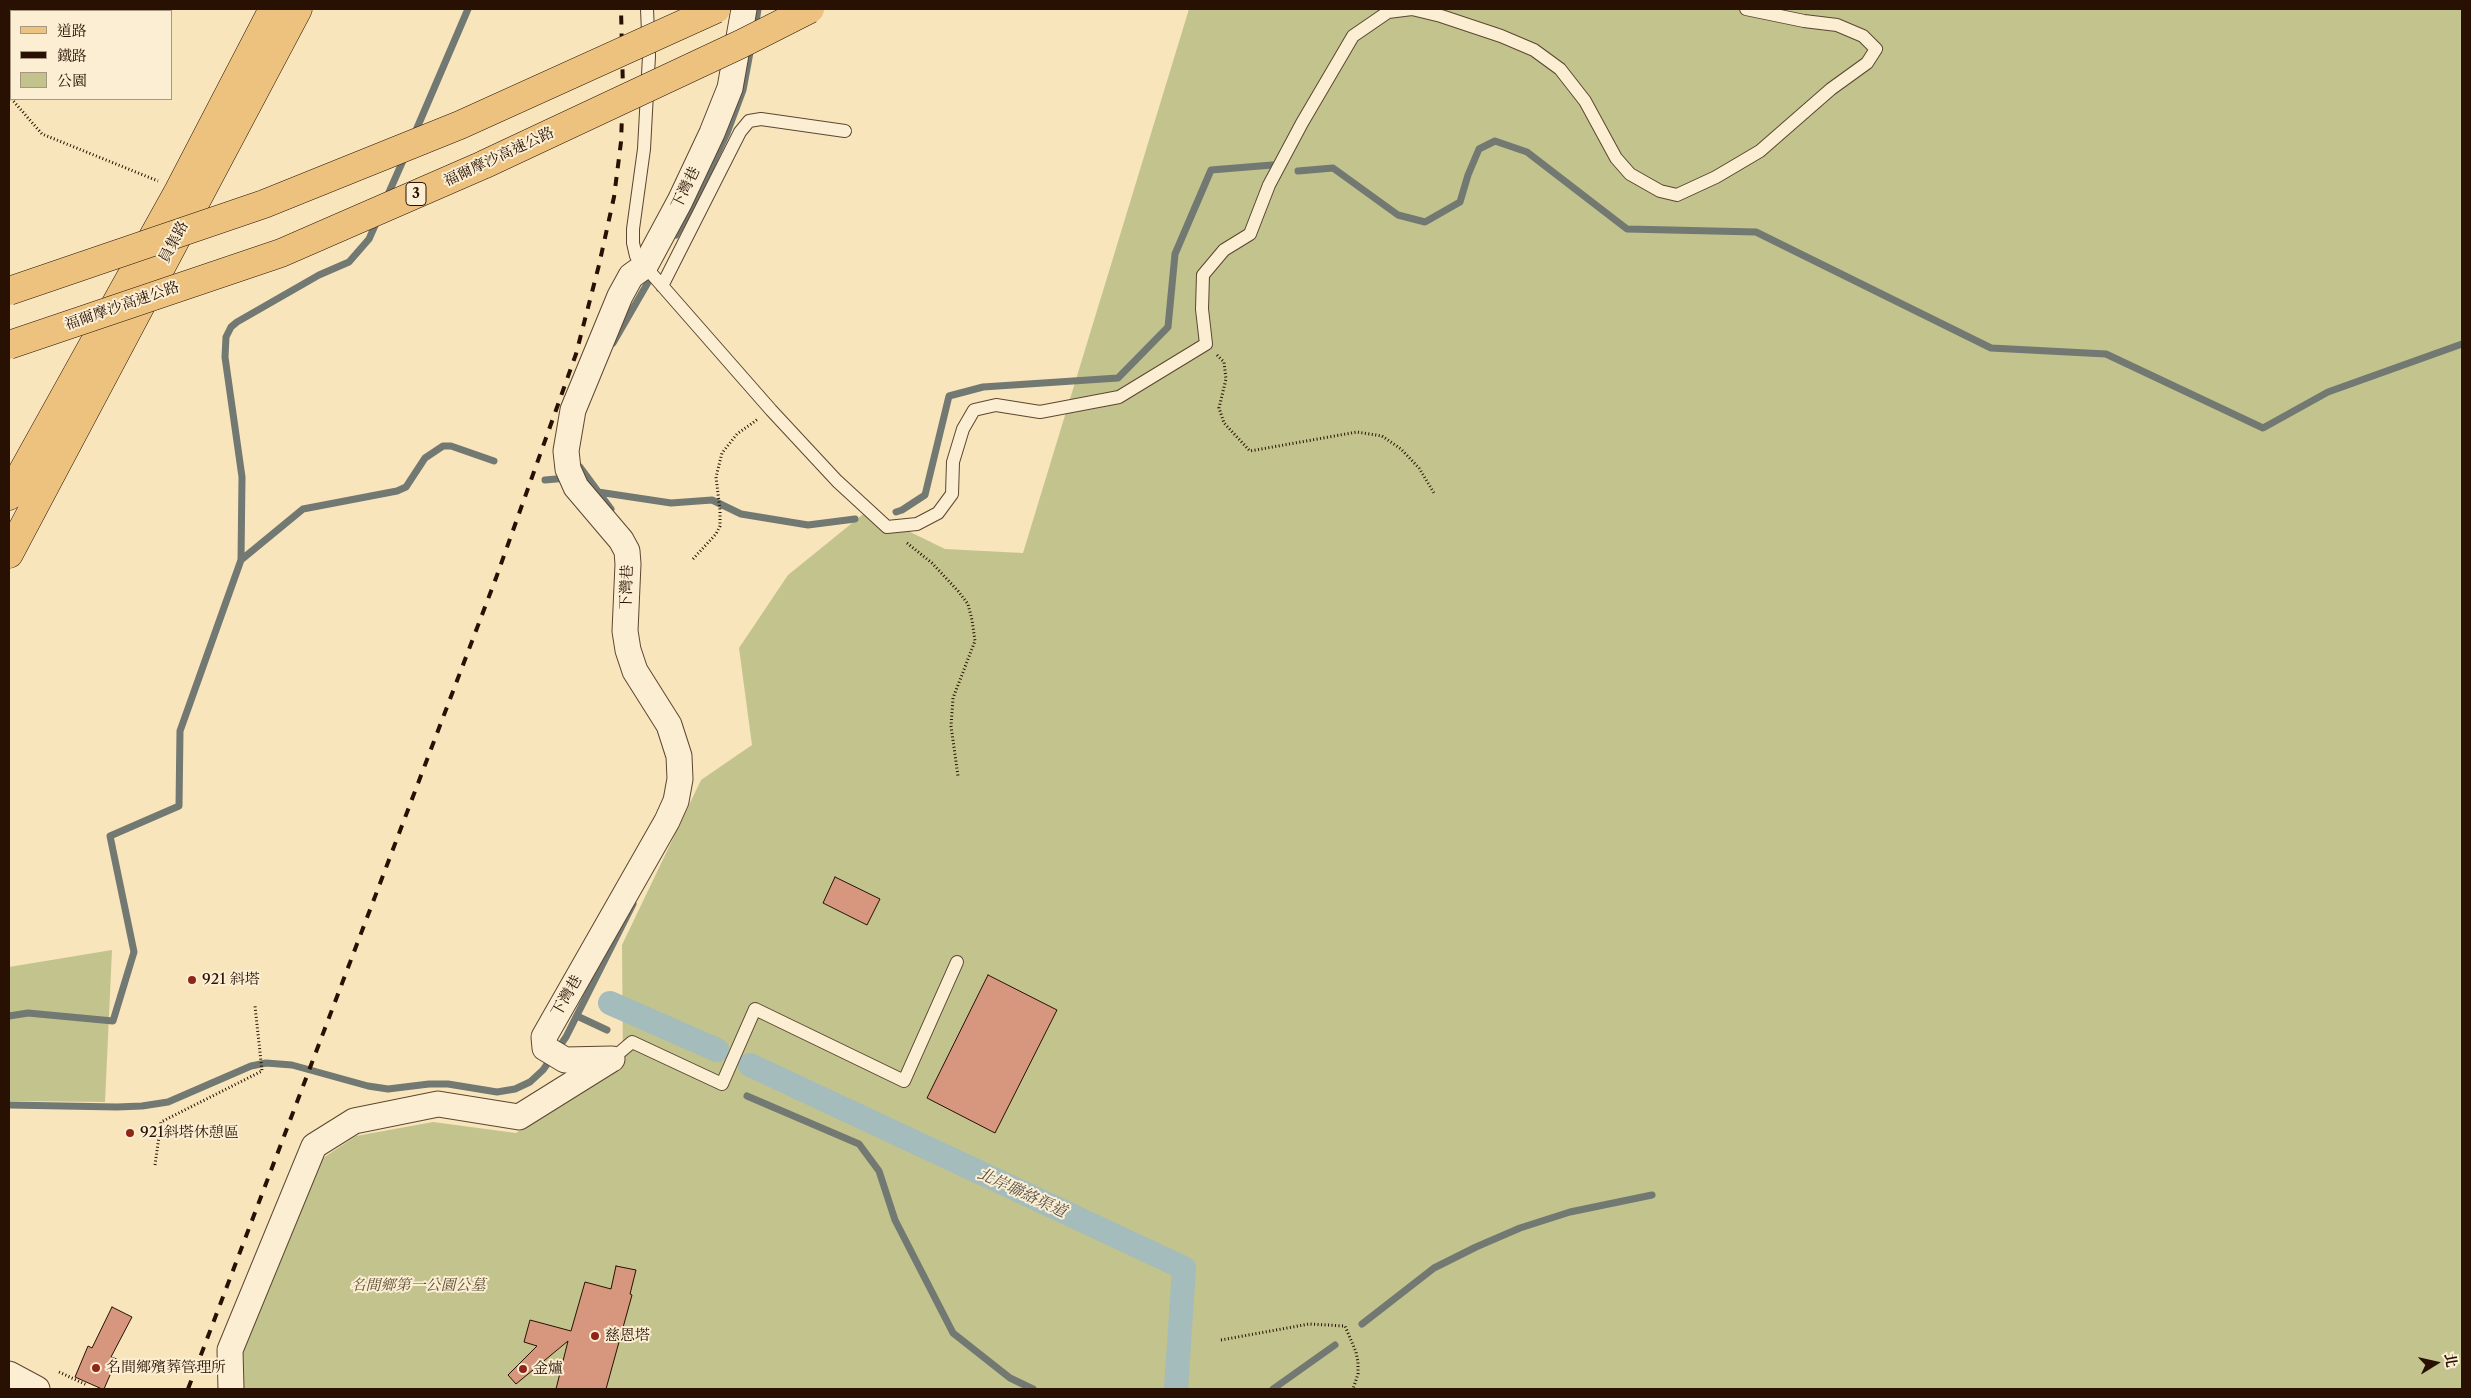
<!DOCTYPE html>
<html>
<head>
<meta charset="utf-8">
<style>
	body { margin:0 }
	#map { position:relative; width:2471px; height:1398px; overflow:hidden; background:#f9e5bb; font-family:"Libre Caslon Text","Noto Serif TC",serif }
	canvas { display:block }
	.frame { position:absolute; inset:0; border:10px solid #281103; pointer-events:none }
	.legend { position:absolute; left:10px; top:10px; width:162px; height:90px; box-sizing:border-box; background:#fbeed3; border:1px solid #a79680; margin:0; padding:6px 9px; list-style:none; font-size:15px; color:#281103 }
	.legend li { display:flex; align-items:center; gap:10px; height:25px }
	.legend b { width:25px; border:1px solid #a79680 }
	.north { position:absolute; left:2411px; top:1338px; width:50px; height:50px; -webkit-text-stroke:4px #fbeed3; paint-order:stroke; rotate:80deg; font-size:14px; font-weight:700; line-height:20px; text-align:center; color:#281103 }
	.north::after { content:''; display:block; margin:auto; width:18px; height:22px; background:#281103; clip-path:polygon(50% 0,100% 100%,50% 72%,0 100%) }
</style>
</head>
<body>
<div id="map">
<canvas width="2471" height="1398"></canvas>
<div class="frame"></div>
<ul class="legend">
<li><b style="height:6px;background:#ecc27e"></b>道路</li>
<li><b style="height:6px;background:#281103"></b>鐵路</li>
<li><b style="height:14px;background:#c2c38d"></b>公園</li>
</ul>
<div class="north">北</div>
</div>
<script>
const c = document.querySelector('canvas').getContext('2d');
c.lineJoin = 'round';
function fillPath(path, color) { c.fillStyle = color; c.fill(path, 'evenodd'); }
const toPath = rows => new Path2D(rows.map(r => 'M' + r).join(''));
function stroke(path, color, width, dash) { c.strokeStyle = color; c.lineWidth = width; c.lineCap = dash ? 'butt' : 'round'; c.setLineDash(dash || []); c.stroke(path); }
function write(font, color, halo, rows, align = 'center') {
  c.font = font + ' "Libre Caslon Text","Noto Serif TC",serif'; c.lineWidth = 4; c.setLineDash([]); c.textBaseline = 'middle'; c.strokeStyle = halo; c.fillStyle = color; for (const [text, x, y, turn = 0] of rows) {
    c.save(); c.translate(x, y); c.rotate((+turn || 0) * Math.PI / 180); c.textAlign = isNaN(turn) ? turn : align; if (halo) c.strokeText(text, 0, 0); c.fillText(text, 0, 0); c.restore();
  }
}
fillPath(toPath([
	[1189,9,2462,9,2462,1389,225,1389,323,1158,356,1136,433,1122,516,1133,623,1065,622,945,701,780,752,745,739,648,788,575,867,511,945,549,1023,553],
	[112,950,105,1102,9,1101,9,967]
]), '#c2c38d');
stroke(toPath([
	[755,29,758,9],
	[414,135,468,9],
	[1298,171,1333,168,1398,215,1425,222,1460,202,1468,175,1479,149,1495,141,1527,152,1627,229,1756,232,1991,348,2106,354,2263,428,2328,392,2462,344],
	[386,199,405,156],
	[676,235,692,207,727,133,743,90,751,47],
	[613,343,654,272],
	[580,467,611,509],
	[545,480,567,478],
	[598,492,671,503,712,500,741,514,808,525,855,519],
	[896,512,902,510,925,495,949,396,983,387,1118,378,1168,327,1175,254,1211,170,1272,165],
	[241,560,303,509,397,491,406,487,425,458,443,446,451,446,494,461],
	[9,1016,28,1013,113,1021,134,952,110,836,179,806,180,731,241,560,242,477,225,357,226,337,231,327,237,322,319,275,349,262,369,239,377,221],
	[577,1016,607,1030],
	[747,1096,859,1144,879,1171,895,1220,953,1333,1010,1378,1033,1389],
	[9,1105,117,1107,142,1106,168,1102,251,1066,266,1063,292,1065,368,1086,388,1089,429,1084,448,1084,497,1092,515,1089,530,1082,543,1070,566,1037,633,904],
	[1362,1324,1434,1268,1476,1247,1520,1228,1570,1212,1652,1195],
	[1273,1389,1335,1345]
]), '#727872', 7);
stroke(toPath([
	[610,1003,717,1050],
	[750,1065,1184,1268,1176,1389]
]), '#a4bcbc', 24);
const building = toPath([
	[835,877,880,899,867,925,823,903,835,877],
	[988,975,1057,1010,995,1133,927,1098,988,975],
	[616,1266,636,1270,630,1294,632,1295,606,1389,556,1389,568,1341,516,1384,508,1375,537,1346,524,1342,530,1320,571,1331,585,1282,611,1289,616,1266],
	[112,1307,132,1317,111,1357,117,1359,104,1389,102,1389,75,1377,88,1346,92,1348,112,1307]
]);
fillPath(building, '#d6977e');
stroke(building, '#281103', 1);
const service = toPath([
	[647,9,649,56,644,149,633,229,633,243,636,256,771,410,837,481,887,527,917,524,938,513,952,494,953,462,963,429,974,410,996,405,1040,412,1119,397,1206,344,1202,309,1203,275,1224,250,1250,234,1269,185,1302,123,1353,36,1388,12,1412,9,1441,16,1501,36,1534,50,1560,69,1585,101,1616,158,1630,174,1660,191,1677,195,1716,177,1760,151,1831,89,1867,63,1876,49,1863,36,1837,25,1804,21,1746,9],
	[662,286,740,132,749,121,761,119,845,131],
	[612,1059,632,1042,722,1084,755,1009,904,1081,957,962]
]);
const minor = toPath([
	[612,1059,565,1060,545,1048,544,1037,667,821,676,801,680,779,679,756,669,725,635,671,628,650,625,631,628,564,627,551,621,540,576,487,568,469,566,451,573,410,620,296,631,276,645,266,680,201,712,133,730,88,744,9],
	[9,1374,37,1389],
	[231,1389,230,1350,314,1146,354,1121,438,1104,519,1117,612,1059]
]);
const primary = toPath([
	[9,496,179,190,273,9],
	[9,554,298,9]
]);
stroke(service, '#5c4631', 14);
stroke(minor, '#5c4631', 27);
stroke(primary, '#281103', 29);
stroke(toPath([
	[9,96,42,134,158,181],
	[1217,355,1224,362,1226,379,1219,408,1224,423,1250,451,1357,432,1382,436,1401,449,1419,468,1434,493],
	[907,543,932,563,958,591,968,604,972,620,975,641,953,698,951,726,958,776],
	[693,559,716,534,720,526,720,510,716,477,722,453,737,434,758,419],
	[155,1165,161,1122,262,1071,255,1006],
	[1221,1340,1309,1324,1345,1326,1356,1352,1358,1362,1358,1374,1353,1389],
	[59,1372,87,1385]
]), '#281103', 3, [1, 2.5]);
stroke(service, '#fbeed3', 12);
stroke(minor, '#fbeed3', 25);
stroke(primary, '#ecc27e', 28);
stroke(toPath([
	[188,1389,496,578,576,354,599,265,614,197,621,142,623,90,621,9]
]), '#281103', 4, [9, 9]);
const motorwayBridge = toPath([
	[9,291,264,204,460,125,716,9],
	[9,345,281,253,483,165,741,44,810,9]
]);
stroke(motorwayBridge, '#281103', 29, []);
stroke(motorwayBridge, '#ecc27e', 28);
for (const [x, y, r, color] of [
	[192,980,5,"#8f2418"],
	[130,1133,5,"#8f2418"],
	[595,1336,5,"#8f2418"],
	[96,1368,5,"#8f2418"],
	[523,1369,5,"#8f2418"]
]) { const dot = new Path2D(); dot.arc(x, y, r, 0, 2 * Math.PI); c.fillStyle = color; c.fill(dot); stroke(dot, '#fbeed3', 2); }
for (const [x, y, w] of [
	[416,194,20]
]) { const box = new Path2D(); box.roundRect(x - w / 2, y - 11.5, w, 23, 4); c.fillStyle = '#fbeed3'; c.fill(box); stroke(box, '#281103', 1); }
write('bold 14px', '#281103', null, [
	["3",416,194]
]);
write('15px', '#281103', '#fbeed3', [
	["福爾摩沙高速公路",499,157,-25],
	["下灣巷",686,188,-64],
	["員集路",174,242,-62],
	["福爾摩沙高速公路",122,306,-19],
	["下灣巷",627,587,-88],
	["下灣巷",567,996,-60]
]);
write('15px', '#281103', '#fbeed3', [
	["921 斜塔",202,980],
	["921斜塔休憩區",140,1133],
	["慈恩塔",605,1336],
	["名間鄉殯葬管理所",106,1368],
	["金爐",533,1369]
], 'left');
write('italic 15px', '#5e4f33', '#fbeed3', [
	["名間鄉第一公園公墓",418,1286]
]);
write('italic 16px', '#534d44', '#fbeed3', [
	["北岸聯絡渠道",1022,1193,25]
]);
</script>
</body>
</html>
